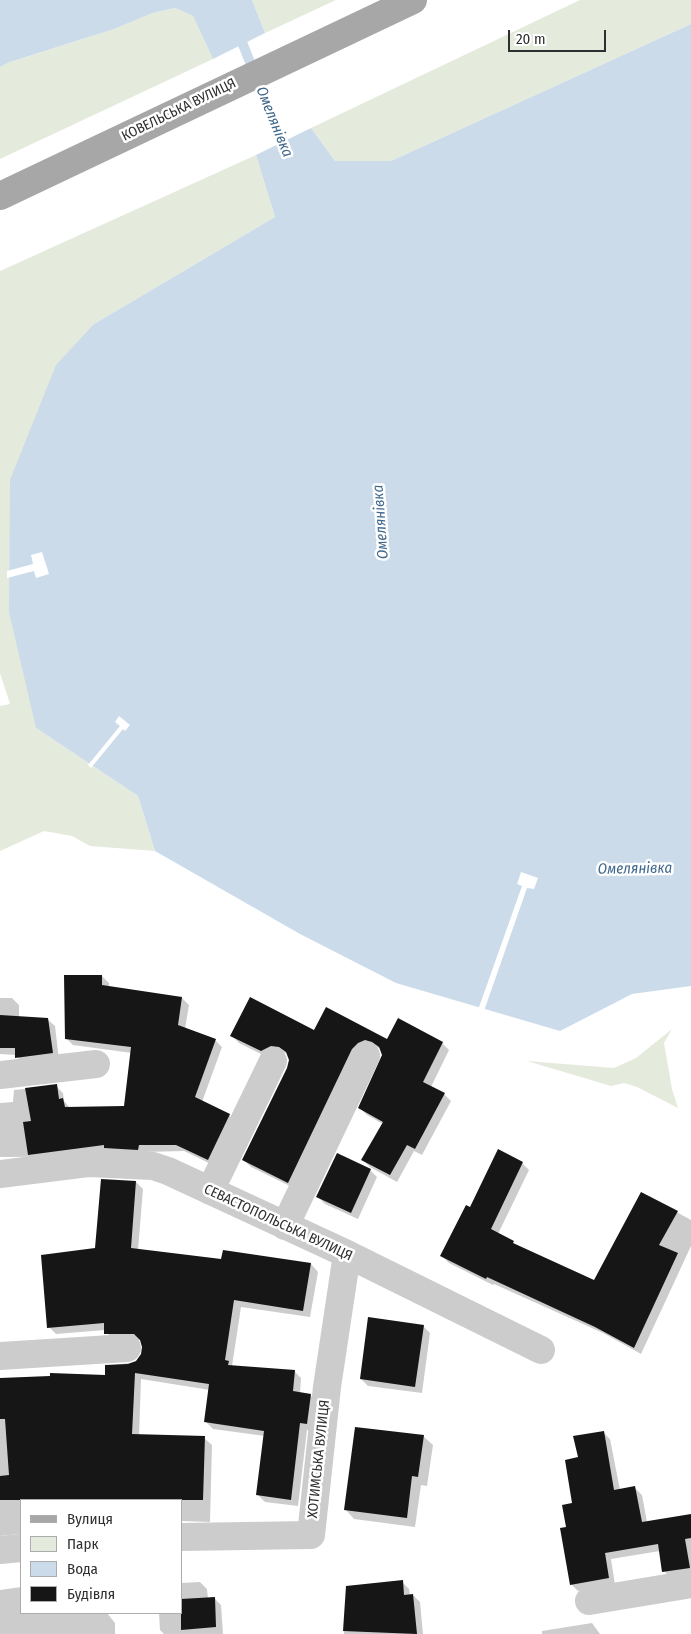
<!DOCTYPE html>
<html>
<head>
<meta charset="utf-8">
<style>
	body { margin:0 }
	#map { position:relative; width:691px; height:1634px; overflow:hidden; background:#fff; font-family:"Fira Sans Condensed",sans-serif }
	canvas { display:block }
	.legend { position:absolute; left:20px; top:1499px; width:162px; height:115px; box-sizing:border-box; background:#fff; border:1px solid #acacac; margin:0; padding:6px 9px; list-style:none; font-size:15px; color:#2f2f2f }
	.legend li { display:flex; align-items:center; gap:10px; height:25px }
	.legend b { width:25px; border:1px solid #acacac }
	.scale { position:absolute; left:508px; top:30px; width:98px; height:22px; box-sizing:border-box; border:2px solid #2f2f2f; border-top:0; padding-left:6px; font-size:15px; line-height:18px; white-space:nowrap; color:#2f2f2f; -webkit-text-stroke:4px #fff; paint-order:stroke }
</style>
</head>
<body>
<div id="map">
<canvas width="691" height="1634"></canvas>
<ul class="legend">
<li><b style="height:6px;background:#a7a7a7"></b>Вулиця</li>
<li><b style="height:14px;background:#e4ebdd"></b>Парк</li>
<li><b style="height:14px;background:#cbdbea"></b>Вода</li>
<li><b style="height:14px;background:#161616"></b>Будівля</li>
</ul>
<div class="scale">20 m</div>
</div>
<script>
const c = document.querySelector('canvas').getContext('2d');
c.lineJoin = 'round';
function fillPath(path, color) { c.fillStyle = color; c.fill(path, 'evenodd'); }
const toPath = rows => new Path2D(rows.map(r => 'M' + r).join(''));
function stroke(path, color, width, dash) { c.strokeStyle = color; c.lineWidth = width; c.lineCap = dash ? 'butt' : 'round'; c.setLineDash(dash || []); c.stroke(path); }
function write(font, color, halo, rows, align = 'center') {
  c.font = font + ' "Fira Sans Condensed",sans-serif'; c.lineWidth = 5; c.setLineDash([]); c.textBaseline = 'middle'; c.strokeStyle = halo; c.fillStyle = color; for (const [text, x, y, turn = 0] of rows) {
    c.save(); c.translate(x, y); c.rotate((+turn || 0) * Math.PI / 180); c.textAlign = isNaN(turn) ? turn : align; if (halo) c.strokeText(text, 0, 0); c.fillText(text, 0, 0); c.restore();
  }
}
fillPath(toPath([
	[252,0,336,0,265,33],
	[580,0,691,0,691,24,391,161,335,161,311,128],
	[175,8,193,16,213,59,0,159,0,67,10,62,114,29,153,13],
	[256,155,275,217,94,324,36,728,138,796,155,851,90,846,72,836,44,831,0,851,0,706,10,704,0,673,0,271],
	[672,1029,664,1043,672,1089,678,1108,637,1087,624,1083,611,1086,527,1061,614,1068,636,1058]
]), '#e4ebdd');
fillPath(toPath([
	[0,0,252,0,265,33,213,59,193,16,175,8,153,13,114,29,10,62,0,67],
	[691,24,691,986,632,994,560,1031,396,983,300,934,155,851,138,796,36,728,9,612,10,480,56,365,94,324,275,217,256,155,311,128,335,161,391,161]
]), '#cbdbea');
fillPath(toPath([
	[42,552,49,574,36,578,34,571,7,578,7,571,33,564,31,555],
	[119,716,130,725,125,731,123,729,91,768,88,765,120,726,115,722],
	[521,872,538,878,534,889,527,888,484,1011,478,1010,522,886,517,884]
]), '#fff');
fillPath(toPath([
	[102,976,109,983,109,987,182,998,189,1005,185,1029,215,1040,222,1047,202,1102,229,1115,236,1122,215,1166,184,1151,145,1152,145,1156,0,1157,0,1103,13,1102,14,1090,56,1086,63,1093,64,1101,70,1108,125,1107,132,1053,73,1045,66,1038],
	[0,998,12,998,19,1005,19,1017,47,1019,55,1026,59,1060,23,1064,16,1055,0,1054],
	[398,1020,442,1043,449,1050,431,1087,444,1094,451,1101,422,1155,414,1151,397,1182,370,1167,363,1160,383,1124,367,1115,360,1108,383,1055,380,1048,373,1047,296,1189,251,1167,244,1160,288,1068,290,1060,287,1053,279,1052,269,1058,239,1043,232,1036,315,1031,387,1041],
	[522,1163,529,1170,498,1234,518,1246,595,1281,642,1193,691,1220,691,1246,641,1354,603,1333,494,1284,493,1285,449,1263,442,1256,471,1209],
	[370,1170,377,1177,358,1219,325,1204,318,1197],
	[136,1182,143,1189,138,1250,222,1260,311,1264,318,1272,310,1317,241,1307,232,1366,294,1371,301,1378,300,1393,310,1395,317,1402,314,1431,307,1430,298,1506,265,1502,258,1495,265,1436,213,1429,206,1422,210,1390,141,1379,139,1436,204,1438,212,1445,210,1522,181,1521,181,1500,21,1500,21,1534,0,1536,0,1379,106,1376,106,1366,136,1362,142,1356,144,1347,142,1340,113,1340,105,1330,56,1334,49,1327],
	[423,1326,430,1333,422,1393,368,1386,361,1379],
	[603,1432,610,1439,620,1490,635,1488,642,1495,647,1522,691,1515,691,1575,671,1578,664,1571,660,1551,611,1559,615,1585,578,1591,571,1584,568,1528,574,1504,579,1458],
	[423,1436,433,1445,427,1486,421,1485,415,1527,354,1519,345,1509],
	[200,1582,207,1589,208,1598,214,1598,221,1605,223,1634,164,1634,160,1630,159,1613,181,1613,181,1583],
	[402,1582,409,1589,410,1595,413,1595,420,1602,423,1634,344,1634,347,1587],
	[21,1587,21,1613,107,1613,115,1623,115,1634,0,1634,0,1590],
	[592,1623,600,1634,605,1634,542,1634,542,1631]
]), '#0003');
stroke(toPath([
	[238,32,286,153]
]), '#cbdbea', 10);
fillPath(toPath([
	[64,975,102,975,102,985,182,997,178,1025,216,1039,195,1097,230,1114,208,1160,176,1145,139,1145,138,1150,104,1148,104,1145,28,1155,23,1122,31,1121,25,1088,57,1084,59,1099,63,1098,65,1107,124,1106,131,1047,65,1039],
	[250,997,314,1030,326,1007,387,1039,398,1018,443,1042,423,1082,445,1093,415,1149,407,1145,390,1175,361,1160,383,1122,358,1108,382,1055,379,1047,372,1042,365,1040,358,1043,352,1049,288,1183,242,1160,287,1068,289,1060,286,1052,279,1047,271,1046,261,1051,230,1036],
	[0,1015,48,1018,53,1053,15,1058,15,1048,0,1048],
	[498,1149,523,1162,491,1229,514,1241,513,1243,594,1280,641,1192,678,1211,659,1245,678,1253,634,1348,595,1327,487,1277,486,1279,440,1256,466,1205,470,1207],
	[337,1153,371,1169,351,1213,316,1197],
	[101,1179,136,1181,131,1248,221,1259,223,1250,311,1263,303,1311,234,1300,225,1360,229,1361,228,1365,295,1370,293,1391,311,1394,307,1424,300,1423,291,1500,256,1495,264,1431,204,1422,209,1384,135,1373,132,1434,205,1436,203,1500,0,1500,0,1476,9,1475,5,1419,0,1419,0,1378,50,1376,50,1373,105,1375,105,1365,128,1364,136,1361,141,1354,142,1347,140,1340,134,1334,104,1334,104,1323,47,1328,41,1255,95,1248],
	[368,1317,424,1325,415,1387,360,1379],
	[355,1427,424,1435,418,1477,412,1476,407,1518,344,1510],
	[604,1431,614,1490,635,1486,642,1522,691,1514,691,1538,685,1539,690,1568,662,1572,658,1544,605,1553,609,1578,570,1585,560,1528,566,1527,562,1505,572,1503,565,1460,578,1457,573,1436],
	[403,1580,404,1595,413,1594,417,1634,343,1631,346,1586],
	[215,1597,216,1627,181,1630,181,1599]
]), '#161616');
stroke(toPath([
	[0,1075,96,1064],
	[0,1174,88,1163,153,1166,168,1171,347,1254,541,1350],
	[210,1191,273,1061],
	[285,1226,366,1056],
	[0,1356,127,1348],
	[181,1537,311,1535,327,1387,347,1254],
	[0,1550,21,1548],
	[589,1601,691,1584]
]), '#ccc', 28);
stroke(toPath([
	[0,196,413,0]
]), '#a7a7a7', 28);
write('14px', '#2f2f2f', '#fff', [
	["КОВЕЛЬСЬКА ВУЛИЦЯ",179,110,-26],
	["СЕВАСТОПОЛЬСЬКА ВУЛИЦЯ",278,1223,25],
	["ХОТИМСЬКА ВУЛИЦЯ",319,1459,-84]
]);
write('italic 15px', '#42698c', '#fff', [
	["Омелянівка",274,122,68],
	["Омелянівка",381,522,-94],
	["Омелянівка",635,869,-1]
]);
</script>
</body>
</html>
